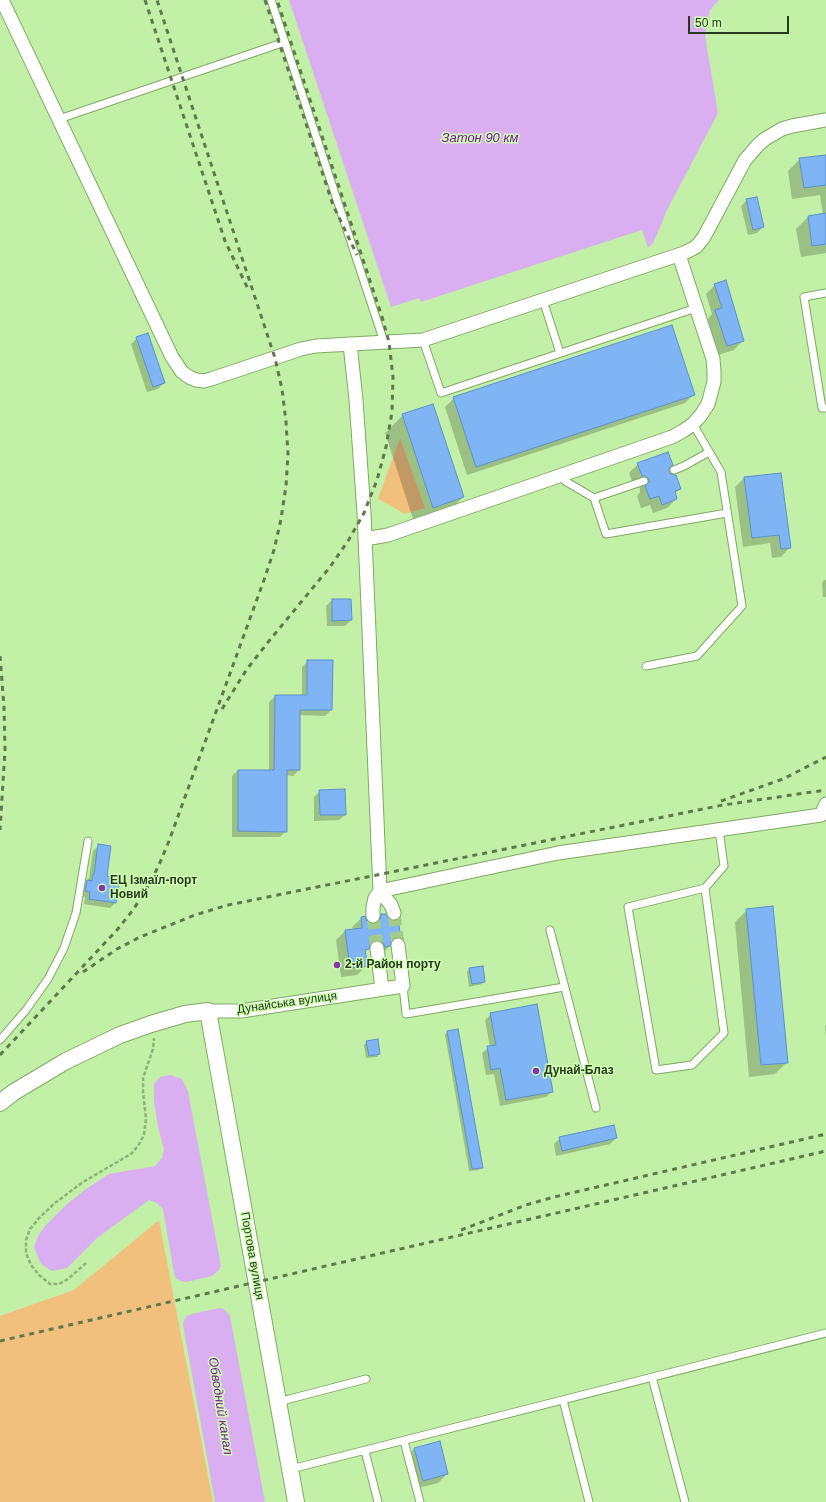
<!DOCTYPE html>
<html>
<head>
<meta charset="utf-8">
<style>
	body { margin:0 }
	#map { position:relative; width:826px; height:1502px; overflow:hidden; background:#c2f0a6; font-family:Helvetica,sans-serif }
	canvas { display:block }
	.scale { position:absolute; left:688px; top:16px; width:101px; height:18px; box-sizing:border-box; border:2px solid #283a1d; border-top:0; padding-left:5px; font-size:12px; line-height:14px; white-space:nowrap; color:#283a1d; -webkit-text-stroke:3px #cffeb2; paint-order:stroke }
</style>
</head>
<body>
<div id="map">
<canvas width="826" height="1502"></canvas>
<div class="scale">50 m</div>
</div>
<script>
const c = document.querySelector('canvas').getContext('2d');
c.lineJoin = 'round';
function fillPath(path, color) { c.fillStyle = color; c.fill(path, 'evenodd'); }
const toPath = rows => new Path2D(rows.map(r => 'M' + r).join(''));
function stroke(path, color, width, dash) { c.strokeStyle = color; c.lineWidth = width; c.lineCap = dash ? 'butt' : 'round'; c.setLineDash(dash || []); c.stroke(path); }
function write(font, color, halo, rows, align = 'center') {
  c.font = font + ' Helvetica,sans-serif'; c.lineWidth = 3; c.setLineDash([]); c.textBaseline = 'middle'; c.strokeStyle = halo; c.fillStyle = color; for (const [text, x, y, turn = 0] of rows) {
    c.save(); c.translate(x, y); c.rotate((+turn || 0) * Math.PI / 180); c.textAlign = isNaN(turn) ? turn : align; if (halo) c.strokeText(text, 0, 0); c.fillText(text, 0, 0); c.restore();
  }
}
fillPath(toPath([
	[400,438,425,508,405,514,378,499],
	[159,1220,213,1502,0,1502,0,1316,74,1290]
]), '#f2c07d');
fillPath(toPath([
	[289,0,719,0,710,10,705,36,718,113,667,210,659,230,653,243,648,248,642,230,421,302,419,298,391,307],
	[170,1075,182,1079,188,1091,221,1266,219,1270,212,1276,186,1282,181,1281,176,1278,174,1273,163,1209,157,1203,149,1200,97,1238,67,1268,52,1271,41,1264,34,1247,38,1236,45,1226,65,1206,86,1189,109,1174,155,1166,162,1158,164,1149,158,1127,154,1101,154,1084,160,1077],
	[219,1308,224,1309,230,1316,265,1502,215,1502,183,1325,184,1320,187,1316,192,1314]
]), '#daaff1');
fillPath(toPath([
	[826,156,826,253,801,257,796,229,808,217,823,215,820,195,792,199,788,171,800,159],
	[747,200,763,227,757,233,748,235,741,206],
	[715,285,743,340,734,350,718,355,707,320,712,314,706,294],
	[137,338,164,383,158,389,147,392,131,344],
	[694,394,685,403,467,475,445,407,454,398],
	[403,415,463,497,446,515,415,525,385,433],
	[638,464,669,468,668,472,680,489,674,494,676,499,667,508,653,513,650,505,641,508,637,496,640,492,640,488,636,485,633,485,629,473],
	[744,478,790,547,781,557,772,558,770,543,743,547,735,487],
	[824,580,826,580,826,597,823,597,822,583],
	[332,600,351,620,345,626,327,626,326,606],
	[308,661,331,710,325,716,299,715,299,770,293,776,286,775,286,831,280,837,232,837,232,776,238,770,269,771,269,702,275,696,302,696,302,667],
	[320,791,345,815,339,820,314,821,314,797],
	[98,846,115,903,110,908,84,904,85,897,80,897,82,886,89,878,93,851],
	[747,910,787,1062,775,1074,749,1077,735,922],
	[381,915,400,937,380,955,370,949,367,950,365,952,366,966,357,975,341,977,336,940,345,931,353,930,352,927,362,918,368,924,372,925],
	[469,969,484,982,482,984,469,987,467,972],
	[491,1014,552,1092,546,1097,500,1106,494,1074,486,1075,482,1053,490,1047,485,1020],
	[826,1025,826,1038,825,1026],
	[447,1032,482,1167,479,1170,469,1171,445,1035],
	[367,1042,379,1054,377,1057,366,1058,364,1045],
	[560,1138,616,1138,610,1144,556,1156,554,1144],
	[414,1449,447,1474,438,1483,414,1489,405,1458]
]), '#0003');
const building = toPath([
	[826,155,826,185,804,188,799,158,826,155],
	[757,197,764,227,753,230,746,199,757,197],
	[826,213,826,244,812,246,808,216,826,213],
	[726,280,744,341,727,346,715,310,722,308,714,284,726,280],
	[672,325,695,395,476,467,453,397,672,325],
	[148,333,165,383,153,387,136,337,148,333],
	[433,404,464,497,433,508,402,414,433,404],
	[668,452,673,465,670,467,669,471,671,474,676,475,681,489,675,491,677,499,662,505,659,496,650,499,645,486,649,482,649,479,645,476,642,476,637,463,668,452],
	[781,473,791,548,781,549,779,535,752,538,744,477,781,473],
	[332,599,351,599,352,620,332,621,332,599],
	[307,660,333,660,332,710,300,710,300,770,287,770,287,832,238,831,238,770,274,770,275,695,307,695,307,660],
	[345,789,346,815,320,815,319,790,345,789],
	[98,844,111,846,107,876,120,878,116,903,89,899,90,892,85,891,87,880,92,881,93,874,94,874,98,844],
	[773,906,788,1063,761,1065,746,909,773,906],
	[381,914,386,914,389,919,392,921,398,919,401,938,397,937,393,939,391,942,390,946,385,947,383,943,380,941,373,941,370,945,369,949,365,950,368,966,350,968,345,930,362,928,361,917,365,916,366,920,369,923,377,923,380,920,381,914],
	[483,966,485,982,472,984,469,968,483,966],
	[537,1004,553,1092,506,1100,500,1068,491,1070,487,1046,496,1045,490,1013,537,1004],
	[458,1029,483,1168,472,1169,447,1031,458,1029],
	[378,1039,380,1054,369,1056,366,1041,378,1039],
	[614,1125,617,1138,562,1151,559,1137,614,1125],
	[440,1441,448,1474,423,1481,414,1448,440,1441]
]);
fillPath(building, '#7fb4f5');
stroke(building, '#5c90ce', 1);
stroke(toPath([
	[394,913,398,945],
	[373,916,377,948]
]), '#a3cc8b', 13, [13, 6]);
const service = toPath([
	[271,0,384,342],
	[59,119,285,42],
	[826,293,804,297,822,408,826,408],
	[543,300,560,353],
	[423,340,441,393,696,308],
	[674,470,684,466,709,452],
	[563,475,565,481,594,498,644,481],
	[594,498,606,534,727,513],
	[646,666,697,656,742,606,721,472,693,424],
	[705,888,724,1033,692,1065,656,1070,628,907,705,888,724,866,719,830],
	[550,930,596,1108],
	[403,986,406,1014,564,987],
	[0,1040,26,1010,48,979,64,948,76,913,88,841],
	[652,1377,685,1502],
	[563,1400,589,1502],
	[278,1402,366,1379],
	[404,1441,420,1502],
	[365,1451,378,1502],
	[291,1469,826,1333]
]);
const minor = toPath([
	[2,0,172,357,182,372,189,377,196,380,204,381,211,379,301,349,316,346,423,340,684,253,696,247,704,237,745,160,758,145,765,139,782,129,792,126,826,120],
	[350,344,356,400,364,513,380,891,375,898,373,907,373,916],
	[365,539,388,535,672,437,683,431,693,424,701,415,708,404,714,382,714,371,713,359,679,255],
	[380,891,558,853,821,815,826,804],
	[380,891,391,905,394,913],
	[377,948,382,989],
	[208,1011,241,1011,403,986,398,945]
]);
const tertiary = toPath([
	[0,1103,14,1092,66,1061,120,1035,151,1024,185,1014,208,1011,296,1502]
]);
stroke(service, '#7faa63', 9);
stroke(minor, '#7faa63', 15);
stroke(tertiary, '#7faa63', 18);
stroke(toPath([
	[86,1263,68,1279,59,1284,50,1284,39,1275,31,1265,26,1253,26,1240,30,1229,40,1217,55,1203,83,1182,131,1154,138,1146,144,1135,146,1119,143,1092,143,1078,153,1049,154,1038]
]), '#8eb378', 2.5, [4, 2]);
stroke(service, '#fff', 7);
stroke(minor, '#fff', 13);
stroke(tertiary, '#fff', 16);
stroke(toPath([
	[145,0,225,241,249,291],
	[265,0,333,205,357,255],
	[0,656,4,707,5,750,0,830],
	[222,709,247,669,269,641,330,567,348,541,364,513,377,480,386,447,392,412,393,377,389,342,382,317,277,0],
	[721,801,783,779,826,757],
	[83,972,117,949,140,937,195,915,228,905,723,805,826,790],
	[0,1055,117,930,133,910,147,888,159,865,169,841,264,580,274,550,281,519,286,486,288,454,286,422,282,389,275,358,157,0],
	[461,1230,526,1205,554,1197,826,1134],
	[0,1341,826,1151]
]), '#5e7a4d', 3, [5, 5]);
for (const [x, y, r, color] of [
	[102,888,4,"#8537a7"],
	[337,965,4,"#8537a7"],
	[536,1071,4,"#8537a7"]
]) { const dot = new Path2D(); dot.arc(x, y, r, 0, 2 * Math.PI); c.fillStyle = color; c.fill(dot); stroke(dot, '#cffeb2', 1.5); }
write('bold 12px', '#283a1d', '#cffeb2', [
	["ЕЦ Ізмаїл-порт",110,881],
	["Новий",110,895],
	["2-й Район порту",345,965],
	["Дунай-Блаз",544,1071]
], 'left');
write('12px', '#283a1d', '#cffeb2', [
	["Дунайська вулиця",287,1003,-8],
	["Портова вулиця",252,1256,80]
]);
write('italic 13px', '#77169c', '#cffeb2', [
	["Затон 90 км",480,138],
	["Обводний канал",220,1406,81]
]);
</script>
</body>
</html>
